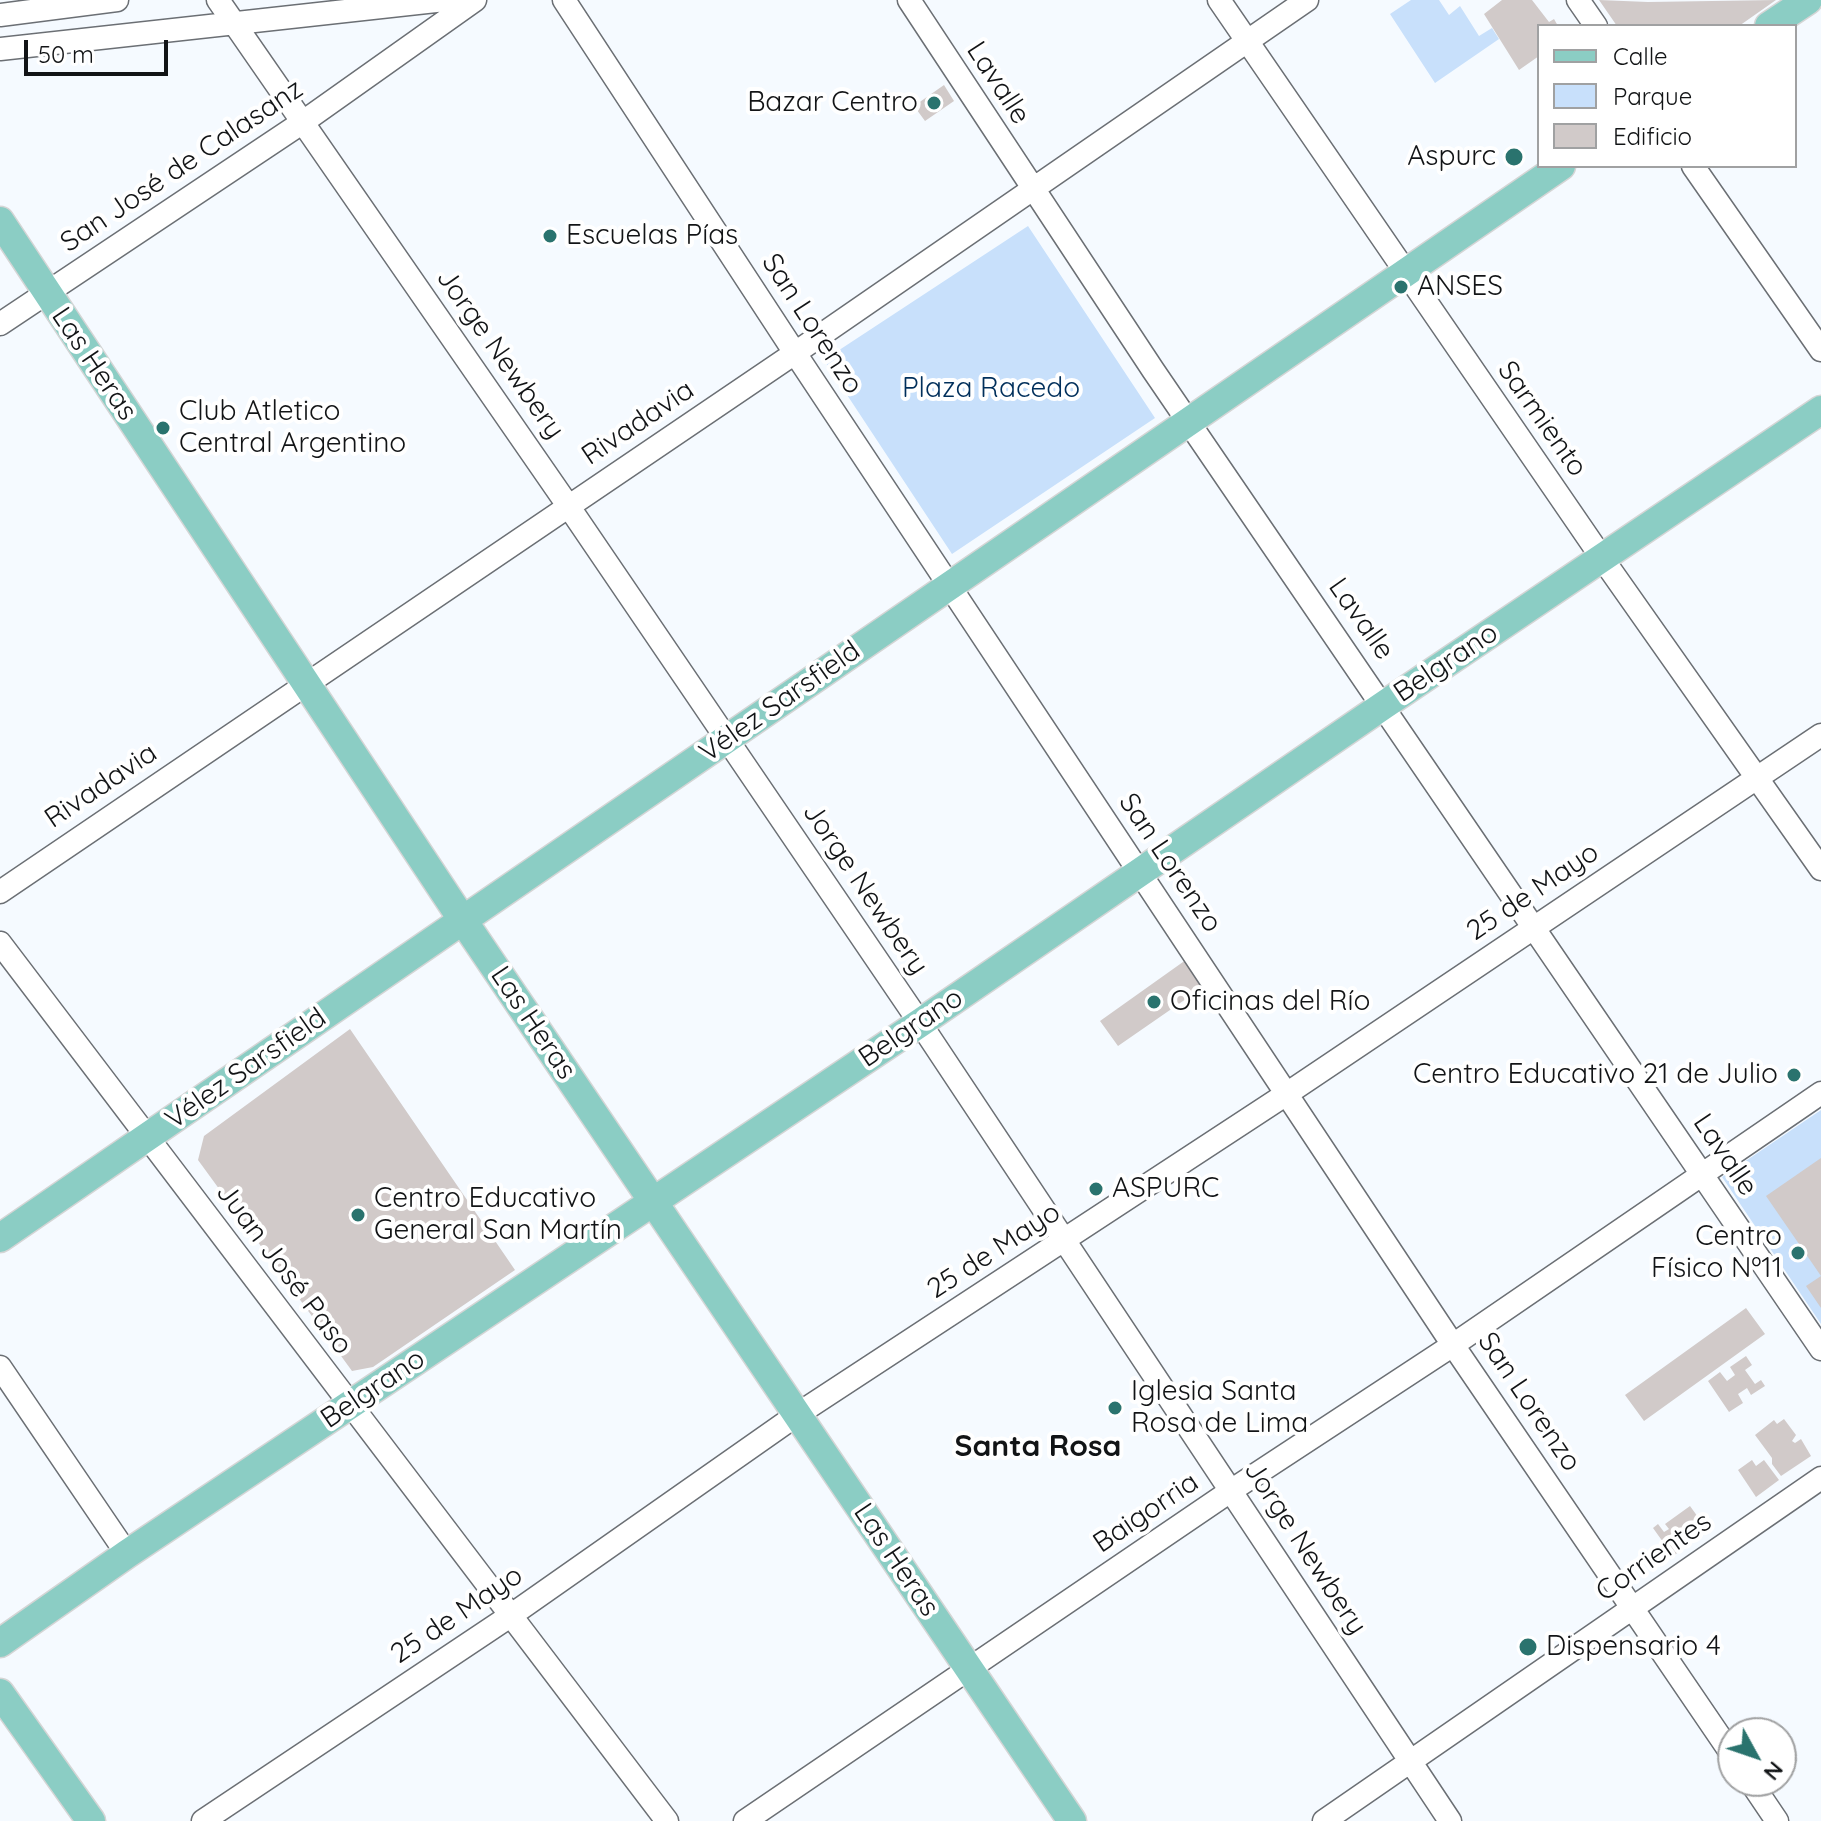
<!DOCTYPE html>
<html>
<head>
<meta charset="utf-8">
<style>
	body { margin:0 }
	#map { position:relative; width:1821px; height:1821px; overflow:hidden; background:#f5faff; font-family:Quicksand,sans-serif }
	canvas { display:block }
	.legend { position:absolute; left:1537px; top:24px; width:260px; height:144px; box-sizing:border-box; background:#fff; border:2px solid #a0a1a2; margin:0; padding:10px 14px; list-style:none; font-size:24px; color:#121416 }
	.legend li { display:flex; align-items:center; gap:16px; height:40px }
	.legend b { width:40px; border:2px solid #a0a1a2 }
	.north { position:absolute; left:1717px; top:1717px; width:80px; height:80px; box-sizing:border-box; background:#fff; border:2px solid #a0a1a2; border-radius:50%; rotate:130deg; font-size:22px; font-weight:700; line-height:32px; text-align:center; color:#121416 }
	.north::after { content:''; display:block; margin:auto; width:28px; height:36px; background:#2a736e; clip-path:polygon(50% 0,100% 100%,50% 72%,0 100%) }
	.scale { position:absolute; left:24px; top:40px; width:144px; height:36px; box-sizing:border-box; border:4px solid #121416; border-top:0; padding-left:10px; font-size:24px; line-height:28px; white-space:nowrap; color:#121416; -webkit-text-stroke:6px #fff; paint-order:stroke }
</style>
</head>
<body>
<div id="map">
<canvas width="1821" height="1821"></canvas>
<ul class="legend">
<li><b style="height:10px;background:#8bcdc4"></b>Calle</li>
<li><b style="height:22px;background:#c8e0fb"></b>Parque</li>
<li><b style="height:22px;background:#d1cac9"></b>Edificio</li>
</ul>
<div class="north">N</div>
<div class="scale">50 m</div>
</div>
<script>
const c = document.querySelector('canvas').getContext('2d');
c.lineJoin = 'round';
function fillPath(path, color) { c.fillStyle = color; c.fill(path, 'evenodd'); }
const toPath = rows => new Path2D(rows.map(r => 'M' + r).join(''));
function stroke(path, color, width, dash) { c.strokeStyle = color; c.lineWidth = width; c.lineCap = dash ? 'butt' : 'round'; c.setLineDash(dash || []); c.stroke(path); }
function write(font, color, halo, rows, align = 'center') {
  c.font = font + ' Quicksand,sans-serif'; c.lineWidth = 8; c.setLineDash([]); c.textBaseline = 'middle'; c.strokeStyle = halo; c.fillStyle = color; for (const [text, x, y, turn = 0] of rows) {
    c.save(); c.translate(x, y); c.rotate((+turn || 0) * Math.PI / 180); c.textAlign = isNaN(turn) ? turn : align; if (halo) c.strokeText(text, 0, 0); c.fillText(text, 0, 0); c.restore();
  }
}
fillPath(toPath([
	[1411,0,1439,0,1449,15,1460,6,1479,36,1492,28,1499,39,1435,83,1390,14],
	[1028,226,1155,418,952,554,824,360],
	[1821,1110,1821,1324,1722,1177]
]), '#c8e0fb');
fillPath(toPath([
	[1502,0,1532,0,1549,22,1554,19,1558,26,1539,26,1539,56,1519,70,1484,14],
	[1599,0,1648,2,1776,0,1739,26,1617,26],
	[944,85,954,101,925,121,914,106],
	[1190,957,1209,983,1118,1046,1100,1021],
	[350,1029,515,1270,373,1367,352,1371,198,1160,204,1136],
	[1821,1158,1821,1276,1766,1196],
	[1821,1276,1821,1308,1806,1286],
	[1746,1308,1765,1334,1644,1421,1625,1395],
	[1746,1356,1752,1365,1745,1370,1755,1384,1761,1380,1765,1386,1751,1395,1747,1388,1738,1394,1743,1403,1729,1412,1708,1381,1720,1372,1727,1381,1735,1375,1730,1367],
	[1784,1419,1796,1435,1792,1441,1795,1443,1801,1439,1811,1456,1781,1476,1772,1464,1772,1458,1755,1435,1774,1420,1777,1424],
	[1752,1460,1756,1466,1764,1460,1779,1480,1756,1497,1738,1470],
	[1690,1506,1708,1531,1673,1556,1653,1528,1658,1524,1664,1532,1669,1529,1665,1524]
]), '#d1cac9');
const minor = toPath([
	[218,0,569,507,920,1023,1450,1821],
	[564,0,795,353,1453,1345,1733,1756],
	[909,0,1153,370,1821,1349],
	[1219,0,1602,558,1821,869],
	[1578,0,1596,26],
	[0,15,117,0],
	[0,49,445,0],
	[1693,166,1821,350],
	[0,324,303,122,475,0],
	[0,892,795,353,1307,0],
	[0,943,667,1821],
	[0,1367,127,1554],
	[1750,1781,1777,1821],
	[203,1821,510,1616,798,1414,1288,1093,1821,735],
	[745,1821,1232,1490,1453,1345,1821,1093],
	[1324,1821,1821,1478]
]);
const major = toPath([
	[1769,26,1808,0],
	[0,221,462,919,1072,1821],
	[0,1238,1561,166],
	[0,1643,127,1554,920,1023,1384,705,1821,410],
	[0,1693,91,1821]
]);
stroke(minor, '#6b6f74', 25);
stroke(major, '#d4d5d5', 31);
stroke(minor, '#fff', 22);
stroke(major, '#8bcdc4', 28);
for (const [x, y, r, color] of [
	[934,103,8,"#2a736e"],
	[1514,157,10,"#2a736e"],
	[550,236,8,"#2a736e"],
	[1401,287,8,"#2a736e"],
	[163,428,8,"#2a736e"],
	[1154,1002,8,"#2a736e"],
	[1794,1075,8,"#2a736e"],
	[1096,1189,8,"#2a736e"],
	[358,1215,8,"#2a736e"],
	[1798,1253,8,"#2a736e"],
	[1115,1408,8,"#2a736e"],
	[1528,1647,10,"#2a736e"]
]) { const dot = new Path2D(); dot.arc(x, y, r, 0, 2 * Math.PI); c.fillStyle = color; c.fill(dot); stroke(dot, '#fff', 3); }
write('28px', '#121416', '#fff', [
	["Lavalle",998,83,57],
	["San José de Calasanz",182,166,-34],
	["San Lorenzo",812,324,57],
	["Jorge Newbery",500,354,55],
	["Las Heras",94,364,56],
	["Sarmiento",1542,419,55],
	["Rivadavia",638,423,-34],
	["Lavalle",1361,619,55],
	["Belgrano",1446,663,-34],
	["Vélez Sarsfield",780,702,-35],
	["Rivadavia",101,786,-34],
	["San Lorenzo",1170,863,56],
	["Jorge Newbery",865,889,56],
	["25 de Mayo",1533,892,-34],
	["Las Heras",533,1023,56],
	["Belgrano",911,1028,-34],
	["Vélez Sarsfield",246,1069,-35],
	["Lavalle",1725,1155,56],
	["25 de Mayo",994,1251,-33],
	["Juan José Paso",284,1269,53],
	["Belgrano",373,1389,-34],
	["San Lorenzo",1529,1402,56],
	["Baigorria",1146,1513,-34],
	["Jorge Newbery",1305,1548,57],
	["Corrientes",1654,1557,-35],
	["Las Heras",896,1560,56],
	["25 de Mayo",457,1615,-34]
]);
write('28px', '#121416', '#fff', [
	["Bazar Centro",918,103,"right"],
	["Aspurc",1496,157,"right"],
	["Escuelas Pías",566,236],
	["ANSES",1417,287],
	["Club Atletico",179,412],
	["Central Argentino",179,444],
	["Oficinas del Río",1170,1002],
	["Centro Educativo 21 de Julio",1778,1075,"right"],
	["ASPURC",1112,1189],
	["Centro Educativo",374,1199],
	["General San Martín",374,1231],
	["Centro",1782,1237,"right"],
	["Físico Nº11",1782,1269,"right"],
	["Iglesia Santa",1131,1392],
	["Rosa de Lima",1131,1424],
	["Dispensario 4",1546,1647]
], 'left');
write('28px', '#002f5b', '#fff', [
	["Plaza Racedo",991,389]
]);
write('bold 30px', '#121416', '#fff', [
	["Santa Rosa",1038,1447]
]);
</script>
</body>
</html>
